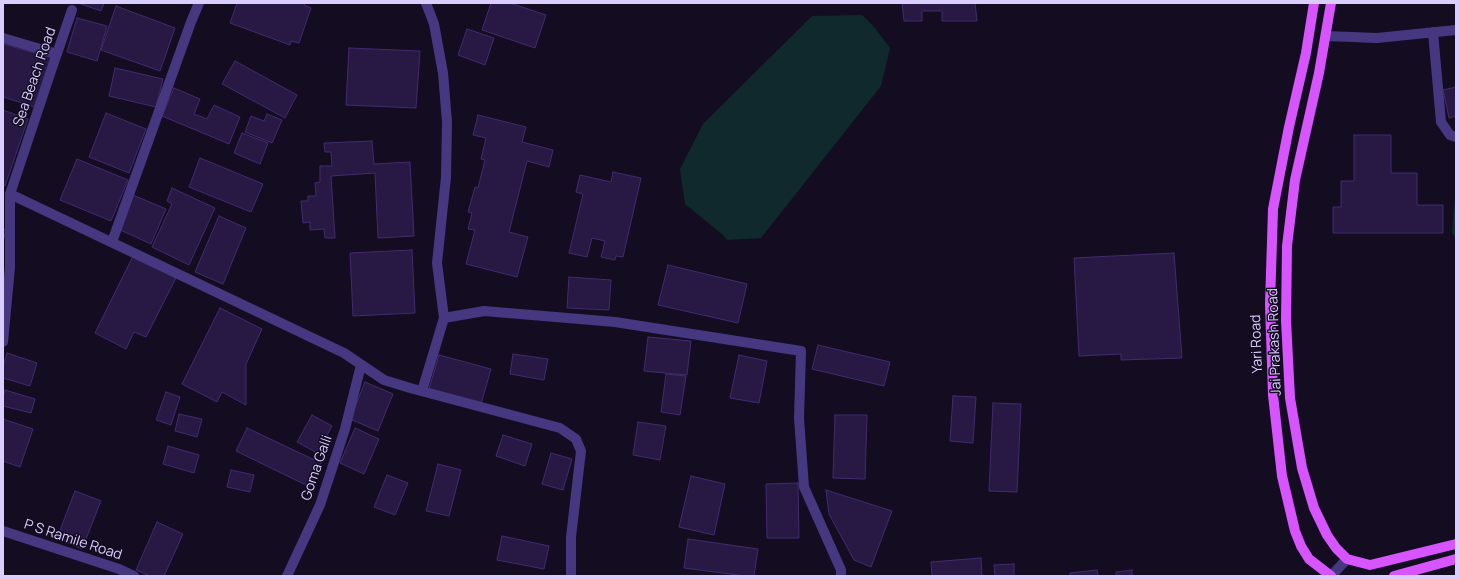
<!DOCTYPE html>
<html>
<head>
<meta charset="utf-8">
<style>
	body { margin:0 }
	#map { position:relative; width:1459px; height:579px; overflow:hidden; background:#140d22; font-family:Manrope,sans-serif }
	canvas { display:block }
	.frame { position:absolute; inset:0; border:4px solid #daceff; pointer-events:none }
</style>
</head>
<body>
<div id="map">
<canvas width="1459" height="579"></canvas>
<div class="frame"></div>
</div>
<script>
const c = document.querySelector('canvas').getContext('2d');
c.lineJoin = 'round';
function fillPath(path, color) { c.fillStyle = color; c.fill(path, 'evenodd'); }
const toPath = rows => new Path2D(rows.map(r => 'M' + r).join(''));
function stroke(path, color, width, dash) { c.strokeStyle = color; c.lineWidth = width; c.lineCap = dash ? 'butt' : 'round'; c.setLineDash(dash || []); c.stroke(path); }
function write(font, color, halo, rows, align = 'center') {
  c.font = font + ' Manrope,sans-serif'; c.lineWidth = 3; c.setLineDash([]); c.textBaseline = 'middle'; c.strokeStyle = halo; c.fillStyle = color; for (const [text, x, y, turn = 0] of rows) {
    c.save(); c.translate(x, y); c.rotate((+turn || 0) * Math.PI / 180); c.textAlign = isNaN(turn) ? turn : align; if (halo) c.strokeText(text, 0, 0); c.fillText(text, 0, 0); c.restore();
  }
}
fillPath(toPath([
	[862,15,875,28,890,48,881,86,761,238,727,240,723,235,685,204,680,169,703,124,812,16],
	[1455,197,1456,197,1456,240,1452,232]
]), '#10292c');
const building = toPath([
	[78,3,104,3,101,11,78,3],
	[237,3,305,3,304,5,311,8,299,43,291,41,290,45,230,23,237,3],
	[491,3,510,3,546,15,535,48,482,30,491,3],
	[902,3,975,3,977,21,942,21,942,11,922,11,922,21,904,21,902,3],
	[116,6,175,28,160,71,101,50,116,6],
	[77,18,107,26,97,61,67,52,77,18],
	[467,29,494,38,485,65,458,55,467,29],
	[3,44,53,58,38,108,3,97,3,44],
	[349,48,420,51,416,108,346,105,349,48],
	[235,61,297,95,285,118,222,84,235,61],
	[115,68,163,79,156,107,109,96,115,68],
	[1456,87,1456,116,1449,118,1443,90,1456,87],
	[174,88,200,99,194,114,207,119,214,105,240,117,229,144,162,116,174,88],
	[3,110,28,119,5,186,3,185,3,110],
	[106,113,146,129,129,173,89,157,106,113],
	[267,114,282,120,272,143,245,132,251,116,264,121,267,114],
	[478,115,526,127,522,142,553,150,549,167,527,161,509,232,528,237,517,277,466,264,475,230,468,229,472,213,468,212,475,187,478,188,485,160,481,159,486,138,473,135,478,115],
	[242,133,268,143,260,164,234,153,242,133],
	[1354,135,1391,135,1391,173,1417,173,1417,205,1443,205,1443,233,1333,233,1333,207,1341,207,1341,181,1354,181,1354,135],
	[372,141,374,164,410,162,414,236,378,238,375,173,331,176,335,238,325,238,324,229,310,230,310,222,303,223,301,201,308,201,308,196,316,196,315,183,320,182,320,166,332,166,331,152,325,152,324,143,372,141],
	[200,158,263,184,251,212,189,187,200,158],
	[77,159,128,180,111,221,60,200,77,159],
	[613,172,641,178,623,257,616,256,615,260,601,257,605,241,592,238,587,257,569,253,583,194,576,192,580,175,611,182,613,172],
	[172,188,215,208,189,265,152,247,172,204,167,201,172,188],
	[133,195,166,209,151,244,118,229,133,195],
	[219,216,246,228,223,284,195,272,219,216],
	[3,229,6,230,3,242,3,229],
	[412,250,415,313,353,316,350,253,412,250],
	[1174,253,1182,358,1121,360,1121,354,1079,356,1074,258,1174,253],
	[133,256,176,278,146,337,134,332,126,349,95,333,133,256],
	[668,265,747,284,738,323,658,305,668,265],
	[569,277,611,280,609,310,567,308,569,277],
	[220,308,262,329,246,364,246,405,222,392,217,402,182,384,220,308],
	[648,337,691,341,687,375,644,371,648,337],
	[818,345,890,362,884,386,812,369,818,345],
	[7,353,37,363,30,386,3,378,3,367,7,353],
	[513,354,548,359,544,380,510,374,513,354],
	[439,355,491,369,481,404,429,389,439,355],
	[739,355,767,361,759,403,730,398,739,355],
	[666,374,686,376,680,415,661,412,666,374],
	[365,382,393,394,378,431,350,419,365,382],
	[5,390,35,399,31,413,3,406,3,398,5,390],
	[166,392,180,397,171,425,156,420,166,392],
	[953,396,976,397,973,443,950,441,953,396],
	[993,403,1021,404,1017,492,989,491,993,403],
	[179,414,202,419,197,437,175,431,179,414],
	[312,415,332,426,317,453,297,442,312,415],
	[835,415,867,415,865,479,833,478,835,415],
	[3,419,33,429,20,467,3,461,3,419],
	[638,422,666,426,660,460,633,455,638,422],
	[247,428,321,463,310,487,236,451,247,428],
	[355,428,379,439,364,474,340,463,355,428],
	[503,435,532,444,525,466,496,456,503,435],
	[168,446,199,455,194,473,163,464,168,446],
	[551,453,572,459,563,490,542,484,551,453],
	[438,464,461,470,449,516,426,511,438,464],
	[231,470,254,475,250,492,227,487,231,470],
	[387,475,408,483,395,515,374,507,387,475],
	[691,476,725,484,714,535,679,527,691,476],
	[798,483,799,538,767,538,766,484,798,483],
	[826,490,892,511,871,567,854,560,829,514,826,490],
	[75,491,101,501,82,549,57,538,75,491],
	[157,522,183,534,164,576,150,576,136,570,157,522],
	[502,536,549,546,544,569,497,560,502,536],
	[688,539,758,549,754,576,745,576,684,568,688,539],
	[981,558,982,576,932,576,931,562,981,558],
	[1014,564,1014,576,995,576,994,565,1014,564],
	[1097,570,1098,576,1070,576,1070,573,1097,570],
	[1132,570,1132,576,1116,576,1116,572,1132,570]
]);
fillPath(building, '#271943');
stroke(building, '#422b6f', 1);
stroke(toPath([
	[426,3,434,24,443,73,447,122,446,177,437,263,444,318],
	[1433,32,1441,122,1450,135,1456,137],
	[1326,36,1377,38,1456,30],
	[3,38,57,54],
	[10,194,344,353,384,380,410,388,560,428,576,439,581,451,571,537,571,576],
	[112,242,191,22,199,3],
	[3,342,10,267,10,194,52,68,72,10],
	[422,391,444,318,484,311,615,322,801,351,799,418,804,487,841,570,841,576],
	[3,531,119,569,134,576],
	[287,576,320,505,345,429,361,365],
	[1331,576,1347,559]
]), '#453881', 10);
stroke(toPath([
	[1314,3,1306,53,1289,127,1273,209,1270,304,1273,395,1282,476,1295,531,1301,546,1309,559,1331,576],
	[1331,3,1319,73,1295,180,1287,246,1286,320,1290,398,1302,468,1314,508,1327,535,1336,548,1347,559,1370,565,1456,544],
	[1394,576,1456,559]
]), '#d755ff', 10);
write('14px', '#daceff', '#140d22', [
	["Sea Beach Road",35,77,-71],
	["Jai Prakash Road",1275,342,-92],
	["Yari Road",1257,344,-92],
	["Goma Galli",317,468,-71],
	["P S Ramile Road",73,540,18]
]);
</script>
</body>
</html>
